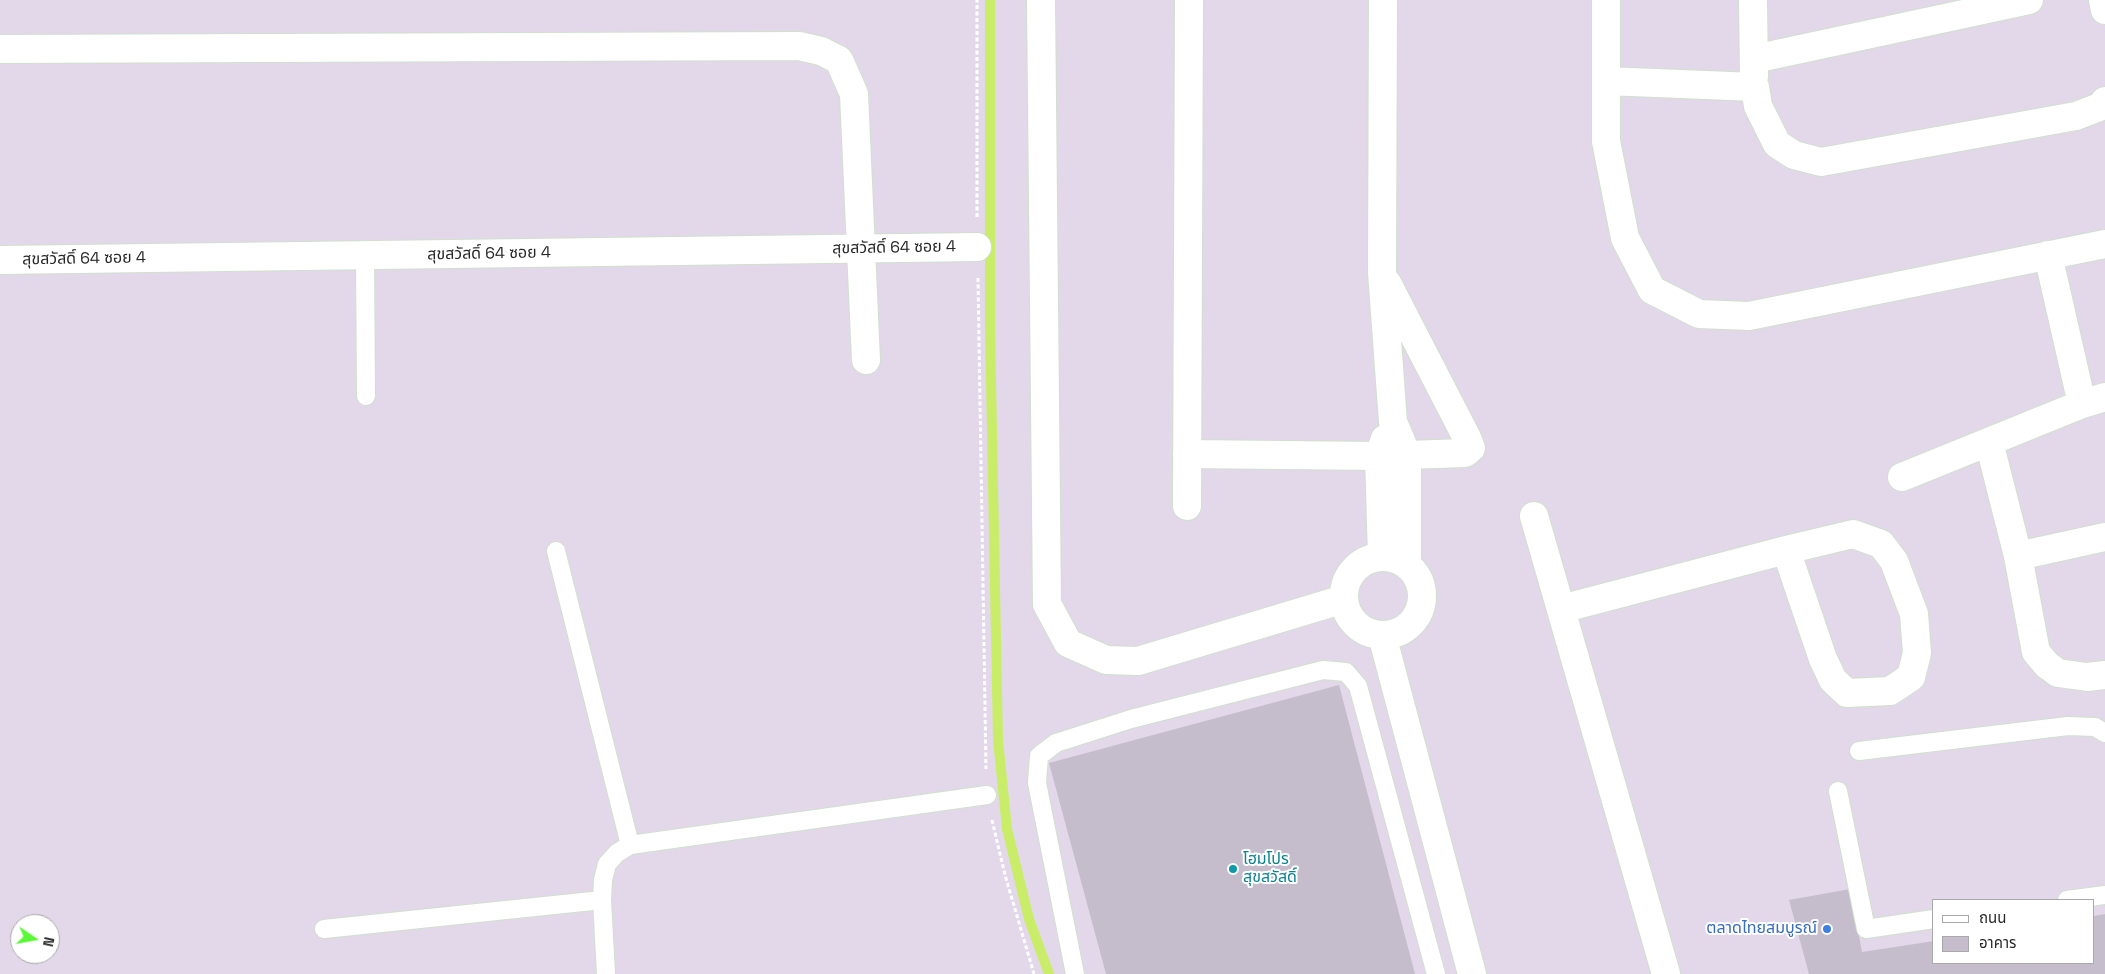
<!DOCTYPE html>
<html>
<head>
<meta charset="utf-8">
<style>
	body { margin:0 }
	#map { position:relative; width:2105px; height:974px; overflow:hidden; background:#e2d8ea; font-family:"Space Grotesk","Noto Sans Thai",sans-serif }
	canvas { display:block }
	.legend { position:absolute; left:1932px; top:899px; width:162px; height:65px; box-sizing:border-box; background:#fff; border:1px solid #a9a9a9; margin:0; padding:6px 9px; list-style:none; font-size:15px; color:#272727 }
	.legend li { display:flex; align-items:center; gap:10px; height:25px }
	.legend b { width:25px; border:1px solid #a9a9a9 }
	.north { position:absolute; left:10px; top:914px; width:50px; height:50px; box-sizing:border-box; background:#fff; border:1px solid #a9a9a9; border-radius:50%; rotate:102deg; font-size:14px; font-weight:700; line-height:20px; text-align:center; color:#272727 }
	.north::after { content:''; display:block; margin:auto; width:18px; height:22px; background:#5bf836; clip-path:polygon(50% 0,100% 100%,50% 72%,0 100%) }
</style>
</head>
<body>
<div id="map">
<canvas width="2105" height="974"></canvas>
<ul class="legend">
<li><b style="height:6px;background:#fff"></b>ถนน</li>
<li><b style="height:14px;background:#c6bdcc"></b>อาคาร</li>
</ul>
<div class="north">N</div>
</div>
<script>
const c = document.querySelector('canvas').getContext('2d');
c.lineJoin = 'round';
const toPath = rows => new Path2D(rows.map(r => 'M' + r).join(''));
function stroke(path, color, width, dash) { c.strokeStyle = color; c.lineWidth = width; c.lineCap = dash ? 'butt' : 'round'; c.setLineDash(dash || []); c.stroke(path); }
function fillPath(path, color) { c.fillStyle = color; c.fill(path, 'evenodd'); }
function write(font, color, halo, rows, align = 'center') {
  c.font = font + ' "Space Grotesk","Noto Sans Thai",sans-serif'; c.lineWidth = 4; c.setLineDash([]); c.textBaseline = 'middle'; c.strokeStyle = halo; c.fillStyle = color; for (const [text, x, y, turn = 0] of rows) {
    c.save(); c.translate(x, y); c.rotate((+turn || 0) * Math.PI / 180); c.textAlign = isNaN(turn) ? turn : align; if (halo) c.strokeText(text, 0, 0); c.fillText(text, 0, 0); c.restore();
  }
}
stroke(toPath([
	[990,0,990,330,998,740,1007,829,1029,919,1049,974]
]), '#caed69', 10);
fillPath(toPath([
	[1339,685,1415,974,1106,974,1049,763],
	[1850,889,1862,952,1934,941,1934,963,2094,963,2094,916,2105,914,2105,974,1809,974,1789,900]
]), '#c6bdcc');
const lane = toPath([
	[365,255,366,396],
	[556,551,630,845],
	[1859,751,2068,726,2095,727,2105,733],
	[1838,791,1866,929,1934,919],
	[602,900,606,974],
	[2067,900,2105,895],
	[324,929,602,900,603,880,607,864,617,853,630,845,987,795],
	[1075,974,1037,783,1039,756,1056,743,1131,719,1323,670,1346,672,1358,686,1436,974]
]);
const street = toPath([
	[1041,0,1047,604,1068,643,1106,660,1138,661,1344,599],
	[1383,0,1382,272,1393,422,1407,455,1407,564],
	[1606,0,1606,141,1625,238,1652,290,1699,314,1749,316,2105,244],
	[1753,0,1754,76],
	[2103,0,2105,10],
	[0,49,799,46,821,51,839,60,854,94,866,360],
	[1754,59,2029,0],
	[1606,81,1755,87,1758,106,1777,144,1794,155,1821,162,2076,116,2102,106,2105,101],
	[2048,255,2082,404],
	[0,260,977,247],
	[1989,442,2018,556,2036,652,2047,665,2058,673,2087,677,2105,675],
	[1187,454,1379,456,1465,453,1471,448,1467,438,1387,283],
	[1902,477,2082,404,2105,397],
	[1187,506,1189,0],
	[1534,516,1666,974],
	[1382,556,1379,456,1385,439],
	[2018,556,2105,537],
	'1344 596a39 39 0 1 1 78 0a39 39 0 1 1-78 0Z',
	[1561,609,1786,550,1853,534,1881,544,1894,561,1914,614,1917,653,1911,677,1890,691,1847,693,1833,680,1823,659,1786,550],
	[1382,635,1472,974]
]);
stroke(lane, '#d1e0cd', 20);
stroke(street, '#d1e0cd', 30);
stroke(toPath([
	[977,217,977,0],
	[978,278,986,769],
	[992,820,1005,875,1034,974]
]), '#fff', 3, [4, 2.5]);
stroke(lane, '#fff', 18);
stroke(street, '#fff', 28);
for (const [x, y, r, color] of [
	[1233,869,5,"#0f9aa8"],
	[1827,929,5,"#3f7fe0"]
]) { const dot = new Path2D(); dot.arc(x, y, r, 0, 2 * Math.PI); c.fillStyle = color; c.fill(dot); stroke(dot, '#fff', 2); }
write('16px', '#272727', '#fff', [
	["สุขสวัสดิ์ 64 ซอย 4",894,248,-1],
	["สุขสวัสดิ์ 64 ซอย 4",489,254,-1],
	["สุขสวัสดิ์ 64 ซอย 4",84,259,-1]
]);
write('16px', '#0d838f', '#fff', [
	["โฮมโปร",1243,860],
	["สุขสวัสดิ์",1243,878]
], 'left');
write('16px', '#366cbe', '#fff', [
	["ตลาดไทยสมบูรณ์",1817,929]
], 'right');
</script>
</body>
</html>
